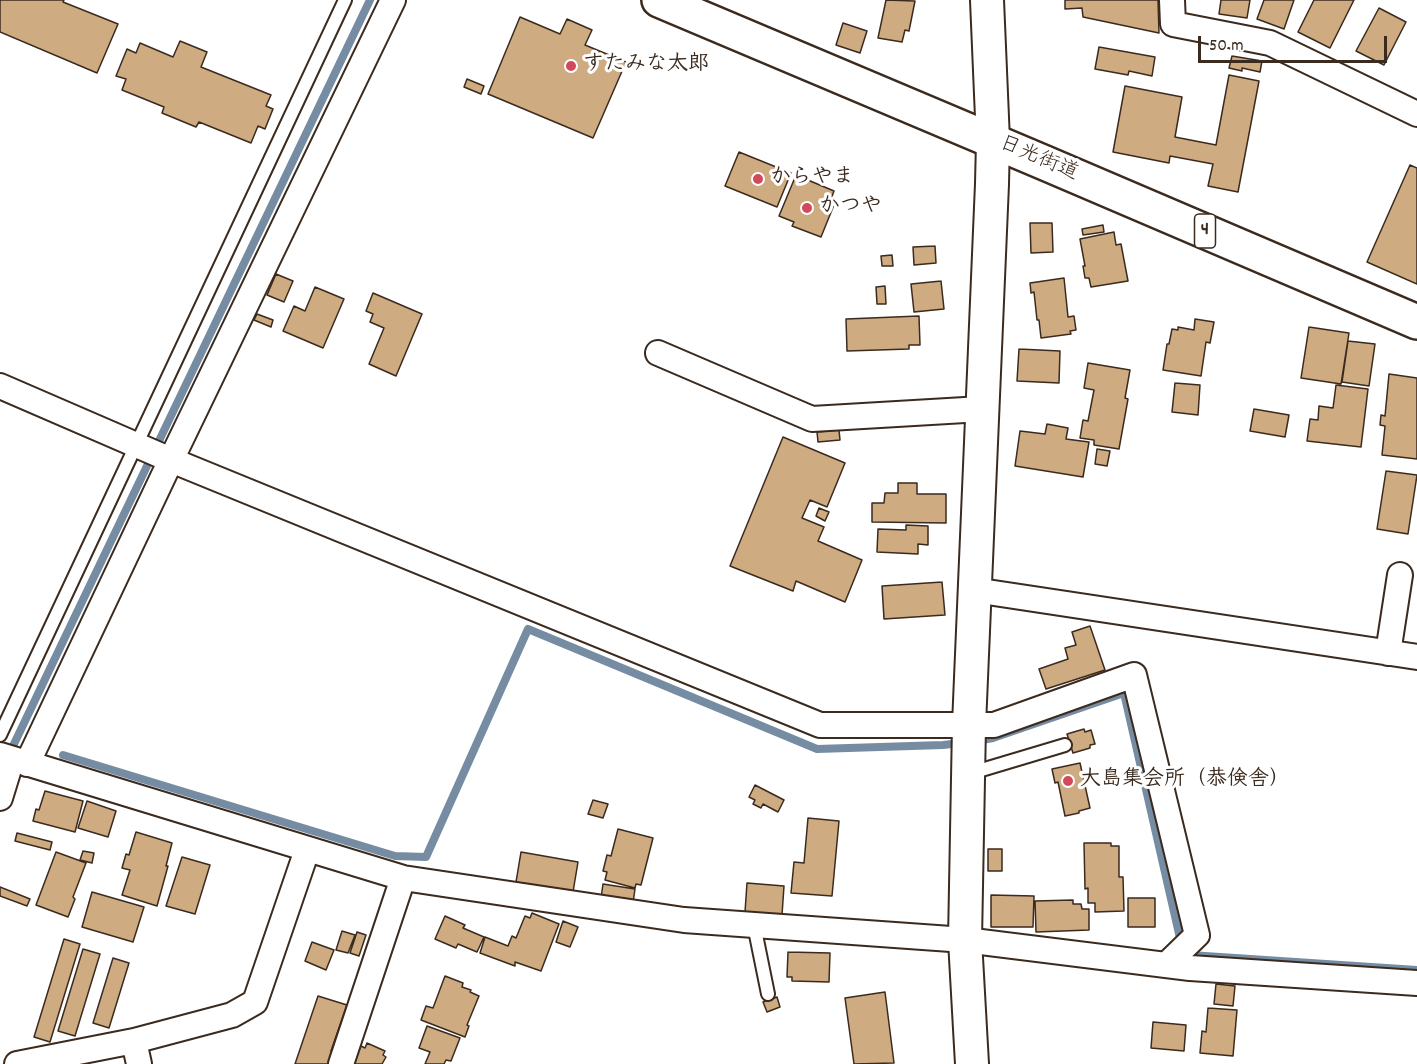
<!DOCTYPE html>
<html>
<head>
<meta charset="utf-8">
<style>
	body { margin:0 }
	#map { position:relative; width:1417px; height:1064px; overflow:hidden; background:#fff; font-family:Dekko,sans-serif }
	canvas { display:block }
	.scale { position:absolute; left:1198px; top:36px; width:189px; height:27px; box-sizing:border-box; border:3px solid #3b2a1e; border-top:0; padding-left:8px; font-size:18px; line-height:21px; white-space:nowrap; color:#3b2a1e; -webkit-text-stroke:4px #fff; paint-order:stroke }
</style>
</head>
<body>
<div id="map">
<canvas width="1417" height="1064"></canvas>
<div class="scale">50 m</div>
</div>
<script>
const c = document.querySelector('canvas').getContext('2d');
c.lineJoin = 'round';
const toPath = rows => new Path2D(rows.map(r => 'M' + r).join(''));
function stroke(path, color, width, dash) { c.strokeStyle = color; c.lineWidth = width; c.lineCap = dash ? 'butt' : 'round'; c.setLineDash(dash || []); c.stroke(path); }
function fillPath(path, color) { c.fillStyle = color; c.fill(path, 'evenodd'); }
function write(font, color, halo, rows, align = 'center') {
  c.font = font + ' Dekko,"Klee One",sans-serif'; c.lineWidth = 6; c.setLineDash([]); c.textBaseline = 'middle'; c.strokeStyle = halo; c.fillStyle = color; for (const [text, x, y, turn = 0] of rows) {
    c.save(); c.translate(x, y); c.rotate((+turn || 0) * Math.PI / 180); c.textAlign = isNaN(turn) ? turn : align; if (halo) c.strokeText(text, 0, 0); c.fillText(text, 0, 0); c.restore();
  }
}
stroke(toPath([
	[976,741,993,738,1124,693,1180,938,1190,955,1417,970],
	[13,746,370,0],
	[63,755,395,856,426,857,528,629,817,749,943,745,961,743]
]), '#768ca2', 8);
const building = toPath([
	[0,0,64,0,63,2,118,24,97,73,0,32,0,0],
	[886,0,915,1,909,31,905,30,902,42,878,38,886,0],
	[1065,0,1158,0,1159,33,1083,17,1082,8,1065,9,1065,0],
	[1221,0,1250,0,1247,18,1219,14,1221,0],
	[1264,0,1294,0,1284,29,1257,19,1264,0],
	[1314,0,1354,0,1330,48,1298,32,1314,0],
	[1379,8,1406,22,1384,65,1356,51,1379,8],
	[520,17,560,34,567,19,592,30,585,45,626,62,593,138,488,94,520,17],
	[843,23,867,31,860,53,836,45,843,23],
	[180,41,207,52,201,67,271,95,266,106,273,109,265,129,258,126,251,143,199,122,196,127,162,113,164,107,122,90,126,79,116,76,127,49,136,53,140,43,173,57,180,41],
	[1099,47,1155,57,1152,76,1129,71,1128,75,1095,69,1099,47],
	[1232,56,1262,61,1260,72,1242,68,1242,71,1229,68,1232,56],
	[1229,75,1259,81,1238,192,1208,186,1213,164,1170,156,1169,163,1113,152,1125,86,1182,97,1175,137,1216,145,1229,75],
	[467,79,484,86,481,94,464,87,467,79],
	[739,152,791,173,777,207,725,186,739,152],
	[1410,165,1417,168,1417,284,1367,262,1410,165],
	[796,175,834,191,831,199,836,200,821,237,792,226,794,222,779,216,796,175],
	[1030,223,1052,223,1053,252,1031,253,1030,223],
	[1103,225,1104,232,1083,235,1082,229,1103,225],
	[1114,232,1116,245,1121,244,1128,281,1091,287,1089,278,1085,278,1083,266,1085,266,1080,239,1114,232],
	[935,246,936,263,914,265,913,247,935,246],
	[892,255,893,266,882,266,881,256,892,255],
	[276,274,293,281,284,302,267,295,276,274],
	[1064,278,1068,317,1074,316,1076,330,1070,331,1071,334,1041,338,1039,320,1037,320,1034,292,1031,293,1030,283,1064,278],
	[941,281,944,309,914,312,911,284,941,281],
	[885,286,886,304,877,304,876,287,885,286],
	[315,287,344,299,323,348,283,331,294,306,305,311,315,287],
	[373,293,422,314,396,376,369,364,384,328,370,322,373,314,366,311,373,293],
	[257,314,273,320,271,327,254,320,257,314],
	[919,316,920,345,909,345,909,349,847,351,846,319,919,316],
	[1195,319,1214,322,1210,343,1206,342,1201,376,1163,370,1167,344,1169,344,1172,329,1178,330,1178,327,1194,330,1195,319],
	[1309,327,1349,333,1341,384,1301,378,1309,327],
	[1348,341,1375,344,1369,386,1342,382,1348,341],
	[1019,349,1060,351,1059,383,1017,381,1019,349],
	[1088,363,1130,370,1125,398,1128,399,1119,449,1094,445,1094,440,1080,438,1083,420,1088,421,1094,390,1084,388,1088,363],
	[1389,374,1417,378,1417,459,1382,455,1385,426,1380,425,1381,415,1385,416,1389,374],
	[1175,383,1200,385,1198,415,1172,412,1175,383],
	[1336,385,1368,389,1361,447,1307,441,1310,419,1318,420,1319,406,1333,408,1336,385],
	[1254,409,1289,415,1285,437,1250,431,1254,409],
	[1047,424,1068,428,1066,439,1089,442,1083,477,1015,466,1020,431,1045,434,1047,424],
	[839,430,840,440,818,442,817,432,839,430],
	[783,437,845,463,827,507,810,500,802,518,824,527,818,541,862,560,845,602,796,581,793,591,730,566,783,437],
	[1097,449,1110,451,1107,466,1095,464,1097,449],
	[1386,471,1417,475,1408,534,1377,529,1386,471],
	[898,483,917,483,917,494,946,494,946,523,872,522,872,503,884,503,885,493,898,493,898,483],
	[819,508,829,512,825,521,816,516,819,508],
	[906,525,928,526,928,545,918,544,918,554,877,552,878,529,906,530,906,525],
	[942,582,945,615,884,619,882,586,942,582],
	[1090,626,1105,670,1046,689,1039,669,1068,659,1065,648,1076,645,1072,632,1090,626],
	[1084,729,1085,732,1091,730,1095,744,1090,745,1090,748,1073,753,1067,734,1084,729],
	[1080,763,1090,808,1079,811,1079,813,1065,816,1058,782,1055,783,1052,769,1080,763],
	[755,785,784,800,778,812,763,804,761,808,753,804,755,800,749,797,755,785],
	[45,791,83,801,75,832,33,821,36,809,39,810,45,791],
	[593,800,608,804,603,818,588,814,593,800],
	[87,801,116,811,108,837,78,828,87,801],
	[808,818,839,821,832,896,791,893,794,862,804,863,808,818],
	[618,829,653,838,641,885,636,884,635,888,605,880,607,872,603,871,607,855,611,856,618,829],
	[136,832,172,843,166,866,168,866,157,906,122,895,130,870,122,868,126,854,129,855,136,832],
	[17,833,52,842,50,850,15,841,17,833],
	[1084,843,1111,843,1111,846,1119,846,1119,877,1123,877,1124,911,1095,912,1095,903,1088,903,1088,888,1085,889,1084,843],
	[988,849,1002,849,1002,871,988,871,988,849],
	[83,851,94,853,92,863,80,860,83,851],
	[56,852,86,863,73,897,75,899,68,917,36,905,56,852],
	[521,852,578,862,573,892,516,882,521,852],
	[182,857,210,865,195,914,166,906,182,857],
	[747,883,784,886,782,915,745,912,747,883],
	[603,884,635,889,633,903,601,898,603,884],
	[0,887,30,899,27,906,0,896,0,887],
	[92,892,144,907,133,942,82,927,92,892],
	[991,895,1034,896,1033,927,991,927,991,895],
	[1128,898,1155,898,1155,927,1128,927,1128,898],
	[1073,900,1073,904,1081,904,1082,909,1089,909,1089,930,1036,932,1035,901,1073,900],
	[532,913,559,924,541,971,515,962,515,966,480,953,485,937,508,946,512,936,516,938,525,916,530,918,532,913],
	[445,916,465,925,463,928,484,937,477,952,458,944,456,948,435,939,445,916],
	[563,921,578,927,570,947,556,942,563,921],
	[342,931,355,935,348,953,336,950,342,931],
	[357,932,366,935,359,956,350,953,357,932],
	[64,939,80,944,50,1042,34,1037,64,939],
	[312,942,334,950,326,970,305,961,312,942],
	[83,949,100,954,75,1036,58,1031,83,949],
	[788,952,830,953,829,982,792,981,792,977,787,977,788,952],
	[113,958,129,963,109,1028,93,1023,113,958],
	[445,976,463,983,462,987,471,990,470,992,479,996,467,1025,469,1026,465,1037,421,1020,426,1006,433,1008,445,976],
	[1216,984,1235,986,1233,1006,1214,1004,1216,984],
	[885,992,894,1063,854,1064,845,998,885,992],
	[318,996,347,1005,331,1051,335,1053,331,1064,295,1064,318,996],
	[777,997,780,1007,767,1012,763,1002,777,997],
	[1208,1008,1237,1010,1233,1056,1200,1053,1202,1031,1206,1032,1208,1008],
	[1153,1022,1186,1025,1184,1051,1151,1048,1153,1022],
	[427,1026,460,1038,451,1061,446,1060,444,1064,425,1064,430,1052,419,1048,427,1026],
	[367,1043,385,1051,383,1055,386,1057,382,1064,353,1064,361,1046,365,1048,367,1043]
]);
fillPath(building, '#ceab81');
stroke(building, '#3b2a1e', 1.5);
const service = toPath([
	[0,735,345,0],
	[968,774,1065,745],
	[754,925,768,994]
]);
const minor = toPath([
	[1172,0,1173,24,1270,43,1417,114],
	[658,353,812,419,982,409],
	[0,386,171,460,820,725,994,725,1134,675,1197,935,1166,965],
	[974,590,1417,657],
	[1388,653,1400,575],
	[0,755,403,878,684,920,965,940,1190,968,1417,983],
	[27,764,171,460,393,0],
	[0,798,12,759],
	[134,1041,139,1064],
	[17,1064,134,1041,232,1015,255,1002,307,850],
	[341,1064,403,878]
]);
const tertiary = toPath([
	[972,1064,965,940,969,725,992,184,993,141,987,0]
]);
const trunk = toPath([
	[659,0,1045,163,1417,322]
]);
stroke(service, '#3b2a1e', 16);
stroke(minor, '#3b2a1e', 28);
stroke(tertiary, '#3b2a1e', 36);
stroke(trunk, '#3b2a1e', 38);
stroke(service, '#fff', 12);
stroke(minor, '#fff', 24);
stroke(tertiary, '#fff', 32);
stroke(trunk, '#fff', 33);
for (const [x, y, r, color] of [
	[571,66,6,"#d1495b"],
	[758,179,6,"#d1495b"],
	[807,208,6,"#d1495b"],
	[1068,781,6,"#d1495b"]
]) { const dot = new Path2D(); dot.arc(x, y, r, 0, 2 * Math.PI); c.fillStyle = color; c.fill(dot); stroke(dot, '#fff', 2); }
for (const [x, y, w] of [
	[1205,231,21]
]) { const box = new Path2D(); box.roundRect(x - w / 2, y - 17, w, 34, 4.5); c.fillStyle = '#fff'; c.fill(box); stroke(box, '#3b2a1e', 1.5); }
write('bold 20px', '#3b2a1e', null, [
	["4",1205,231]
]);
write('bold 21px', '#3b2a1e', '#fff', [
	["すたみな太郎",583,66],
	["からやま",770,179],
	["かつや",819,208],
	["大島集会所（恭倹舎）",1080,781]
], 'left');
write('21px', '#3b2a1e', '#fff', [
	["日光街道",1038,160,23]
]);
</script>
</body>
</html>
